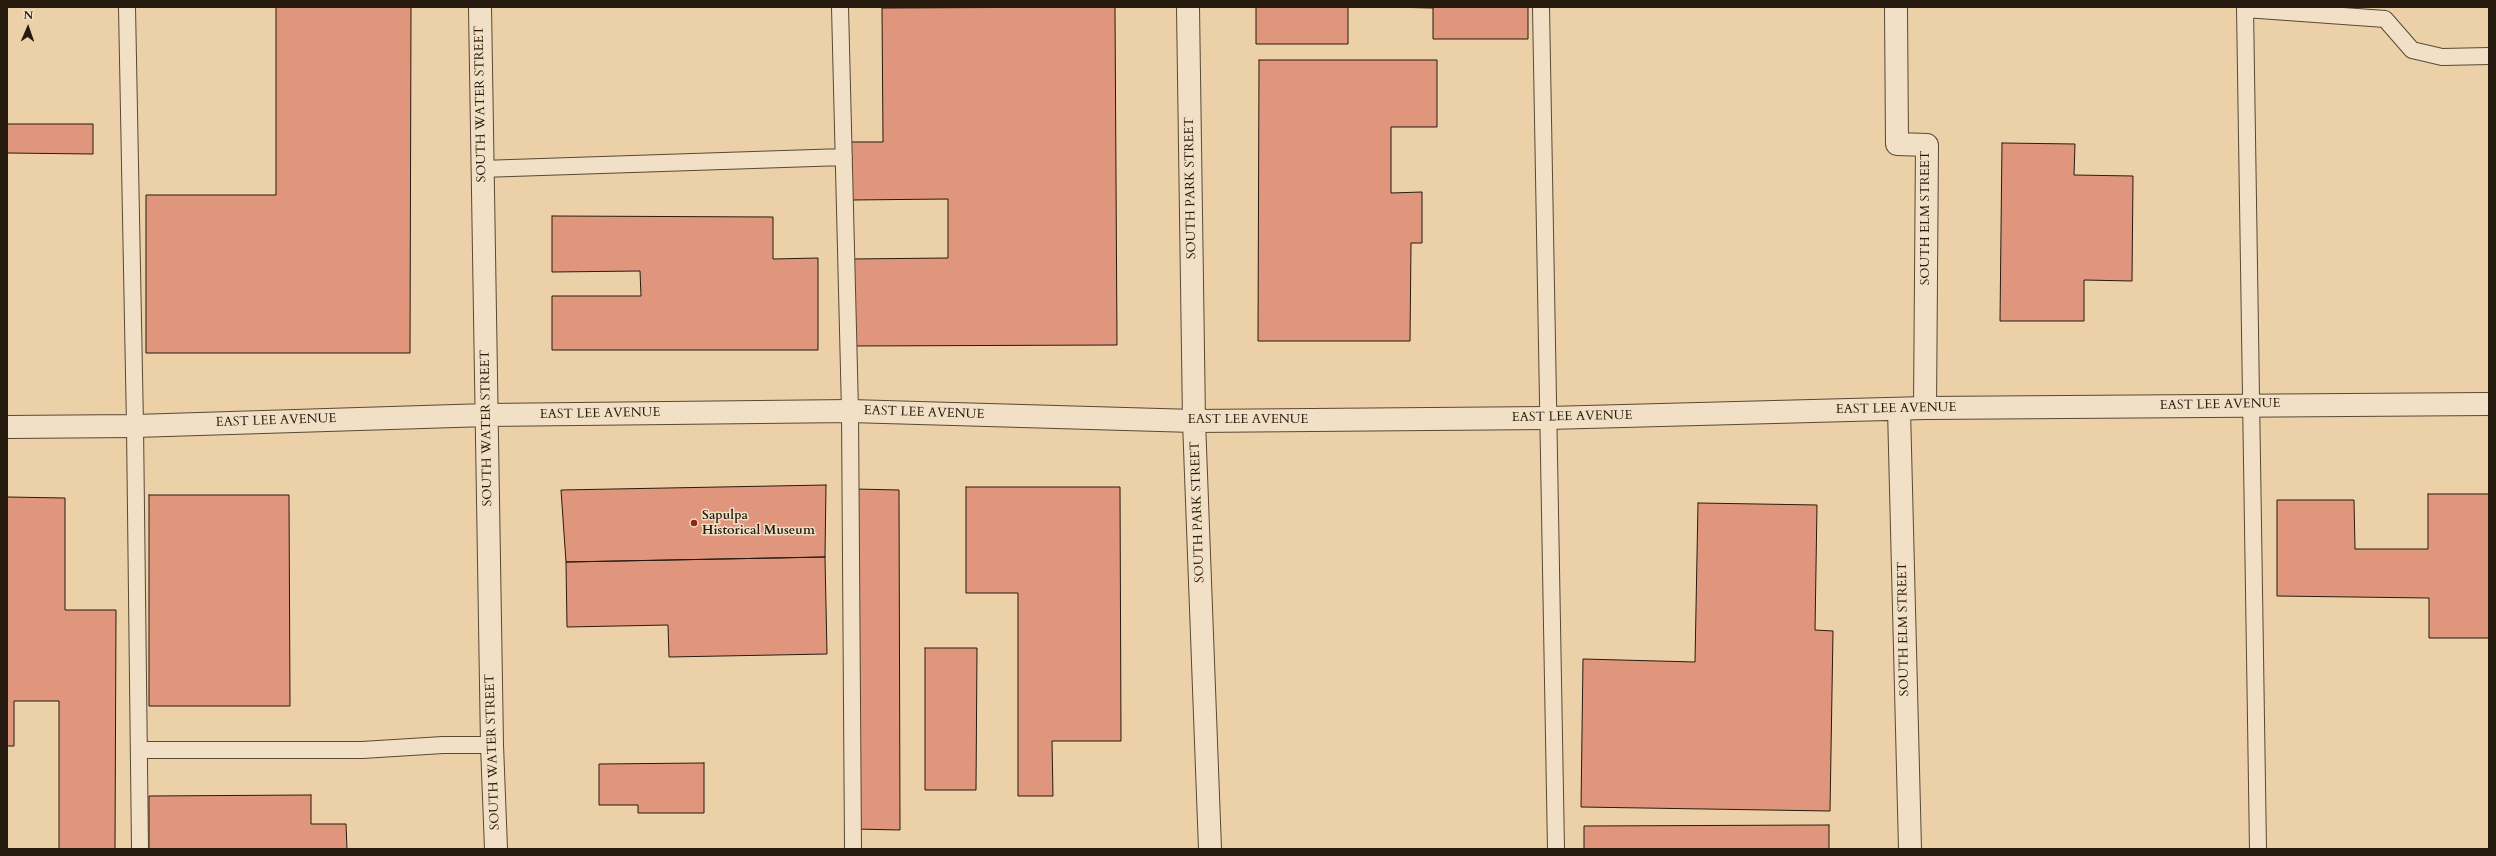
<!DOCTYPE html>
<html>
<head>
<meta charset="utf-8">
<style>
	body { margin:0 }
	#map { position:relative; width:2496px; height:856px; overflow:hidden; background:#ebd0a8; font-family:Cardo,serif }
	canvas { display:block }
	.frame { position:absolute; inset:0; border:8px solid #271b10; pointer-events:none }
	.north { position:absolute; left:8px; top:8px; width:40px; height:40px; -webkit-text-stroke:3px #f2e0c6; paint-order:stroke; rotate:2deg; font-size:11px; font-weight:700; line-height:16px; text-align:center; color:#271b10 }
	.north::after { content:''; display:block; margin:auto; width:14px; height:18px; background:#271b10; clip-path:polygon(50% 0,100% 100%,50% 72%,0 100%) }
</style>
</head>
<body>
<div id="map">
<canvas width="2496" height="856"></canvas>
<div class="frame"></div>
<div class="north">N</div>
</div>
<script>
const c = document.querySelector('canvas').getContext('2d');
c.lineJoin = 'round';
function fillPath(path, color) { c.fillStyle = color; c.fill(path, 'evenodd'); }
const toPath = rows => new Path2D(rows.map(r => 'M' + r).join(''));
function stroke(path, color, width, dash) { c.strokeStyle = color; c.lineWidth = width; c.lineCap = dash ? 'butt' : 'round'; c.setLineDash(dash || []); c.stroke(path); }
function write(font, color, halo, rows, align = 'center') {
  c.font = font + ' Cardo,serif'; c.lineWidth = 3; c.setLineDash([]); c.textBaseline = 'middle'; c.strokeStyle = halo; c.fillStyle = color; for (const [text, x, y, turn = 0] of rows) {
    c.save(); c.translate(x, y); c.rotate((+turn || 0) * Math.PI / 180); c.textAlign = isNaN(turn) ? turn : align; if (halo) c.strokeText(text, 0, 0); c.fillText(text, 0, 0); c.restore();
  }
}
const building = toPath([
	[276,7,411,7,410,353,146,353,146,195,276,195,276,7],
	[1115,7,1117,345,851,346,851,259,948,258,948,199,852,200,851,142,883,142,882,8,1115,7],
	[1256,7,1348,7,1348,44,1256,44,1256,7],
	[1389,7,1528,7,1528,39,1433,39,1433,8,1389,7],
	[1259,60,1437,60,1437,127,1391,127,1391,193,1422,192,1422,243,1411,243,1410,341,1258,341,1259,60],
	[7,124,93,124,93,154,7,153,7,124],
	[2002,143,2075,144,2074,175,2133,176,2132,281,2084,280,2084,321,2000,321,2002,143],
	[552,216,773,217,773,259,818,258,818,350,552,350,552,296,641,296,640,271,552,272,552,216],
	[826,485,825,557,566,562,561,490,826,485],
	[966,487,1120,487,1121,741,1052,741,1053,796,1018,796,1018,593,966,593,966,487],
	[855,489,899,490,900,830,855,829,855,489],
	[2428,494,2489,494,2489,638,2429,638,2429,598,2277,596,2277,500,2354,500,2355,549,2428,549,2428,494],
	[149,495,289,495,290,706,149,706,149,495],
	[7,497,65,498,65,610,116,610,115,849,59,849,59,701,14,701,14,746,7,746,7,497],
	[1698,503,1817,505,1815,630,1833,631,1830,811,1581,807,1583,659,1695,662,1698,503],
	[825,557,827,654,669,657,668,625,567,627,566,562,825,557],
	[925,648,977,648,976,790,925,790,925,648],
	[704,763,704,813,638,813,638,805,599,805,599,764,704,763],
	[311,795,311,824,346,824,347,849,149,849,149,796,311,795],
	[1829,825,1829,849,1584,849,1584,826,1829,825]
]);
fillPath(building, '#e0967c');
stroke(building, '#271b10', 1);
const service = toPath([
	[127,7,135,426,140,849],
	[840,7,850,411,853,849],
	[1541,7,1556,849],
	[2245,7,2258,849],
	[2245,9,2385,19,2412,50,2442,57,2489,56],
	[481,169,844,157],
	[139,750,362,750,443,745,492,745]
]);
const pedestrian = toPath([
	[1896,7,1897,144,1927,145,1925,408]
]);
const minor = toPath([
	[480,7,492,745,496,849],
	[1188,7,1194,421,1210,849],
	[1899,409,1910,849],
	[7,427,135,426,487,415,850,411,1194,421,1548,418,1925,408,2489,404]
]);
stroke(service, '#584836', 18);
stroke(pedestrian, '#584836', 24);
stroke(minor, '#584836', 24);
stroke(service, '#f2e0c6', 16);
stroke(pedestrian, '#f2e0c6', 22);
stroke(minor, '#f2e0c6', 22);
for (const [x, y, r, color] of [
	[694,523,4,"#8f2418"]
]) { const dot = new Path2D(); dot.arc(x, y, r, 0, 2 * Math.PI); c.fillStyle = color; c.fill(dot); stroke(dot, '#f2e0c6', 1.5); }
write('13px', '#271b10', '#f2e0c6', [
	["SOUTH WATER STREET",481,104,-91],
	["SOUTH PARK STREET",1191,188,-91],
	["SOUTH ELM STREET",1926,218,-90],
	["EAST LEE AVENUE",2220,405,-1],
	["EAST LEE AVENUE",1896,409,-1],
	["EAST LEE AVENUE",924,413,2],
	["EAST LEE AVENUE",600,414,-1],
	["EAST LEE AVENUE",1572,417,-1],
	["EAST LEE AVENUE",1248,420],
	["EAST LEE AVENUE",276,421,-2],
	["SOUTH WATER STREET",487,428,-91],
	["SOUTH PARK STREET",1198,512,-92],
	["SOUTH ELM STREET",1904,629,-91],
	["SOUTH WATER STREET",493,752,-92]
]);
write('bold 13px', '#271b10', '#f2e0c6', [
	["Sapulpa",702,516],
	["Historical Museum",702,531]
], 'left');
</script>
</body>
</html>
